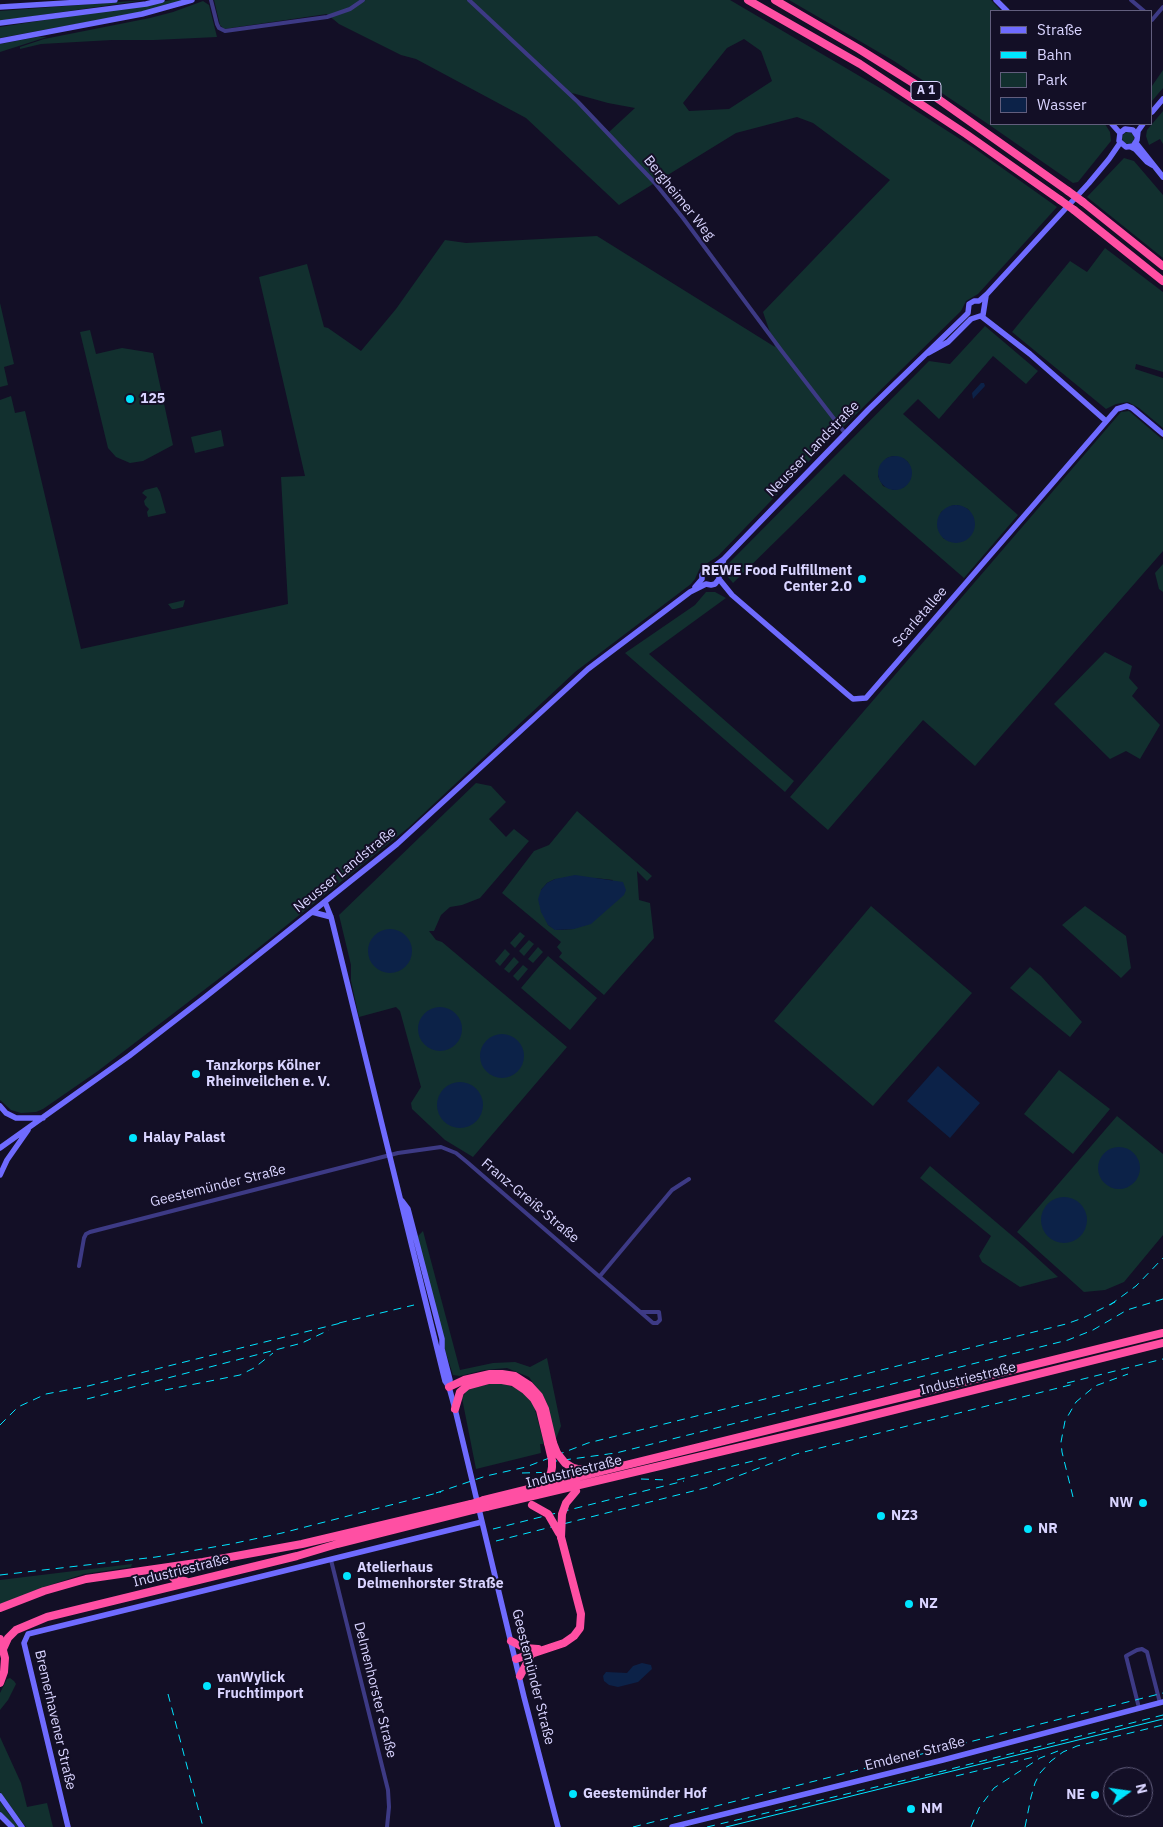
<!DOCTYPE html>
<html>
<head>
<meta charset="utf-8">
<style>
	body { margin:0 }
	#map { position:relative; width:1163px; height:1827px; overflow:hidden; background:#130f26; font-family:"IBM Plex Sans",sans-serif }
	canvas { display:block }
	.legend { position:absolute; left:990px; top:10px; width:162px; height:115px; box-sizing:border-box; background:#130f26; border:1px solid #625e7d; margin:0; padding:6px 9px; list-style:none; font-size:15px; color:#d9d4ff }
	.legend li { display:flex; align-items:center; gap:10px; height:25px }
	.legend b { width:25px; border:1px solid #625e7d }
	.north { position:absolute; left:1103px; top:1767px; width:50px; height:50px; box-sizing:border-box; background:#130f26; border:1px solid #625e7d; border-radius:50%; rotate:76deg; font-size:14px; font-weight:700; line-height:20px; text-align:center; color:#d9d4ff }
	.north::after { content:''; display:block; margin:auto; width:18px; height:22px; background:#00e5ff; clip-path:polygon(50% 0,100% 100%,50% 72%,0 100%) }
</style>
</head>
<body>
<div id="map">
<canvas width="1163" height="1827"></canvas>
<ul class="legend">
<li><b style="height:6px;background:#6f6bff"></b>Straße</li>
<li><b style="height:6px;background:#00e5ff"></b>Bahn</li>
<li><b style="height:14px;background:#12302f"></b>Park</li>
<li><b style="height:14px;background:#0c2248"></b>Wasser</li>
</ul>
<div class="north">N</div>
</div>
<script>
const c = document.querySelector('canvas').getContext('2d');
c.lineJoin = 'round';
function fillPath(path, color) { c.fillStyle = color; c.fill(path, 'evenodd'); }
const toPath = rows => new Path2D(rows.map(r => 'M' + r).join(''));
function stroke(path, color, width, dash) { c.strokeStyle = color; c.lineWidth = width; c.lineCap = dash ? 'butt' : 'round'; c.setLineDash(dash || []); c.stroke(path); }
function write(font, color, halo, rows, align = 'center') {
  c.font = font + ' "IBM Plex Sans",sans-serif'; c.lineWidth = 4; c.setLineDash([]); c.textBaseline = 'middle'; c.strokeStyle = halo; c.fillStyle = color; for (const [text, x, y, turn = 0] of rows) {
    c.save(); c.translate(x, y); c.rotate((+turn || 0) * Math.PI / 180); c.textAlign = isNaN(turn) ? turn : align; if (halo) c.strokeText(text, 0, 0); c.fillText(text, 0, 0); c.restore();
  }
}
fillPath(toPath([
	[145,0,0,21,0,11],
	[172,0,185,0,152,10,0,38,0,27],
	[214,0,730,0,885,91,974,148,1057,207,978,294,966,301,961,311,842,428,839,430,718,556,700,568,695,579,691,584,575,672,408,828,242,961,98,1071,43,1109,36,1112,21,1113,11,1110,0,1100,0,400,11,396,15,413,25,411,81,649,288,604,281,477,305,476,259,277,307,264,324,327,328,328,361,351,396,309,445,240,466,243,597,236,775,347,763,312,890,180,813,123,797,117,736,133,619,205,526,118,416,59,401,55,339,24,327,14,224,29,220,25],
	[744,39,761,51,772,81,729,109,689,111,683,103,727,48],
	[572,93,608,103,635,108,609,132],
	[789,0,991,0,1001,11,992,11,992,124,1105,124,1110,132,1111,141,1078,182,1073,183,988,124,894,61],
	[203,1,209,5,217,37,154,40,112,40,41,44,20,49,20,47,44,39,150,18,173,12],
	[37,37,47,37,0,52,0,44],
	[1163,70,1163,88,1152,101,1152,86],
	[1163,111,1163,144,1160,139,1149,145,1146,136,1147,130],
	'1122 138a6 6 0 1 1 12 0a6 6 0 1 1-12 0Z',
	[1124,158,1134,161,1163,195,1163,258,1087,197],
	[1105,248,1163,292,1163,372,1136,364,1135,369,1163,378,1163,428,1139,408,1128,402,1116,404,1106,409,1012,332,1070,261,1087,272],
	[0,303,14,364,4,367,8,385,0,387],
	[985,326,1038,371,1026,384,993,356,939,419,918,399,903,414,1018,515,964,578,844,474,733,583,727,576,728,564,929,361,950,364],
	[893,456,904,459,908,462,911,478,904,487,894,490,883,486,878,476,887,458],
	[957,505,968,509,974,519,944,539,938,529,941,512,951,506],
	[90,330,96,354,122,348,153,353,173,445,143,461,130,463,116,457,108,448,80,332],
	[1129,411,1163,440,1163,551,975,766,923,720,828,830,790,797,1121,412],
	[221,430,224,446,195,453,191,437],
	[157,487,160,492,166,513,148,517,147,512,149,509,145,505,144,501,147,497,142,493,145,490],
	[1163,564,1163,592,1159,589,1155,573],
	[706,592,715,592,726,598,649,654,794,781,785,792,625,653,695,605],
	[185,600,183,607,175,609,172,609,168,604],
	[1105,652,1132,666,1129,678,1138,688,1132,696,1160,725,1140,759,1126,751,1110,759,1054,704],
	[476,783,491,786,506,802,489,819,506,837,514,829,529,841,480,898,462,905,450,907,441,915,434,931,429,931,436,940,442,942,567,1047,473,1157,445,1140,412,1109,411,1103,421,1087,400,1011,396,1007,359,1017,351,981,351,965,339,915],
	[577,811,652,876,647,881,637,871,639,900,650,903,654,938,604,995,559,957,562,953,557,947,561,942,502,893,534,851,549,845],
	[595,878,613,880,574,929,556,930,548,925,541,890,547,883,555,879],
	[871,906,972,993,873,1106,774,1021],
	[1085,906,1126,936,1131,968,1121,978,1062,925],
	[520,932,525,936,515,948,510,943],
	[529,940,534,944,524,956,519,951],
	[538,947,543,952,533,963,528,959],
	[505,949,510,954,500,966,495,961],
	[548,956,597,998,570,1030,521,988],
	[514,957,519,962,509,973,504,969],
	[523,965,528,969,518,981,513,976],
	[1030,967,1041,976,1082,1022,1070,1037,1010,988],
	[1059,1070,1110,1109,1073,1154,1024,1114],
	[1117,1116,1163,1154,1163,1235,1124,1282,1105,1290,1084,1292,1017,1232],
	[930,1166,1023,1245,1058,1277,1020,1287,982,1262,979,1256,991,1236,920,1178],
	[423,1231,460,1370,493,1363,515,1362,530,1367,547,1358,561,1426,555,1441,547,1403,529,1377,507,1368,484,1370,460,1376,453,1375,445,1350,417,1237],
	[492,1383,504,1384,516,1388,525,1393,533,1402,544,1444,540,1444,541,1453,476,1469,462,1398,467,1390],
	[132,1564,131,1567,84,1574,44,1587,0,1604,0,1580],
	[10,1678,14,1681,16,1684,8,1700,0,1710,0,1693,7,1679],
	[0,1737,21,1783,27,1807,47,1803,53,1827,26,1827,5,1800,0,1792],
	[0,1801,8,1813,19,1827,15,1827,0,1812]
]), '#12302f');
fillPath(toPath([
	[981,383,984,383,985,386,973,399,972,393],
	'878 473a17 17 0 1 1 34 0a17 17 0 1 1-34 0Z',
	'937 524a19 19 0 1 1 38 0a19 19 0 1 1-38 0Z',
	[575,875,623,882,626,890,624,895,591,924,574,929,555,930,548,925,541,912,538,899,541,890,547,883,555,879],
	'368 951a22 22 0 1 1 44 0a22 22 0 1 1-44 0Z',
	'418 1029a22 22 0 1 1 44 0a22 22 0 1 1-44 0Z',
	'480 1056a22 22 0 1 1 44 0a22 22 0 1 1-44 0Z',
	[938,1066,980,1103,950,1138,907,1101],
	'437 1105a23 23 0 1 1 46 0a23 23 0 1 1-46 0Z',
	'1098 1168a21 21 0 1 1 42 0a21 21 0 1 1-42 0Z',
	'1041 1220a23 23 0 1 1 46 0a23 23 0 1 1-46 0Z',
	[642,1663,651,1665,652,1669,638,1682,618,1687,609,1685,604,1681,603,1676,606,1672,627,1673,633,1666]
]), '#0c2248');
stroke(toPath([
	[211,0,217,24,219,28,225,31,327,17,350,9,363,0],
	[469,0,578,102,654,182,683,218,781,350,845,433],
	[1131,0,1144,11],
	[1152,20,1163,7],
	[79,1266,84,1238,86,1234,90,1232,398,1153,441,1147,456,1153,467,1162,653,1323,657,1323,660,1320,659,1312,641,1312],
	[600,1276,672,1190,689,1179],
	[331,1560,388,1790,389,1807,387,1827],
	[1139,1708,1126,1656,1137,1650,1142,1649,1147,1652,1160,1703]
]), '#3d3a85', 4);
stroke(toPath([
	[996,0,1007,11],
	[0,7,115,0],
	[0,23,146,4,162,0],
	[0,41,142,14,192,0],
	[1152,112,1163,99],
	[1112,124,1120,133],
	[1137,136,1133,130,1125,129,1120,133,1119,141,1126,147,1133,146,1137,140,1138,131,1143,124],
	[1136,143,1163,177],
	[1131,147,1135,149,1147,162,1152,165],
	[981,316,1030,354,1106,421],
	[928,353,948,342,971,319,983,315,986,296],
	[719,579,732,595,847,694,853,699,866,698,1117,409,1127,406,1132,408,1163,434],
	[695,587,702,579,702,575,705,570,712,568,724,559,868,410,963,318,968,313,969,304,974,301,979,301,987,294,1089,183,1109,159,1120,143],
	[325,902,331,917,445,1381,449,1387,455,1409,524,1697,558,1827],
	[312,912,331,917],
	[0,1106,6,1113,16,1118,43,1118],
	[0,1148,129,1056,204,998,397,844,588,669,690,592,706,584,711,585,715,584,719,579,719,573,724,559],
	[0,1175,7,1160,28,1130],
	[402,1201,408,1209,442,1339,442,1349,450,1380,449,1387],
	[0,1796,22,1827],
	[0,1815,12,1827],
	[68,1827,24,1643,28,1634,482,1522],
	[672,1827,943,1760,1163,1702]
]), '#6f6bff', 5.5);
stroke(toPath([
	[748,0,860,64,966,134,1060,200],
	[775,0,859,49,934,96,1068,191],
	[1083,202,1163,266],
	[1074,210,1163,281],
	[449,1387,464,1380,490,1374,502,1374,515,1376,529,1385,539,1396,545,1409,553,1443],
	[455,1409,460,1392,467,1386,489,1380,502,1380,513,1382,525,1390,534,1399,540,1410,548,1443],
	[484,1500,1163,1333],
	[486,1507,838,1424,1163,1343],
	[180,1567,172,1570,171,1576,176,1580,185,1581],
	[0,1608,44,1591,86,1579,203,1562,302,1544,471,1504],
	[0,1639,5,1658,4,1672,0,1683],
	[511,1641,525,1648,538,1649],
	[3,1649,8,1638,16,1630,47,1617,297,1556,337,1544,472,1510],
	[516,1659,564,1643,574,1636,580,1628,581,1614,561,1537],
	[520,1676,531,1655]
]), '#ff4fa3', 8);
stroke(toPath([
	[726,1827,1163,1719]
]), '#00e5ff', 1);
stroke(toPath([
	[1110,1305,1136,1286,1163,1258],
	[339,1323,414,1305],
	[1067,1383,1163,1359],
	[165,1390,240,1375,254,1368,273,1353],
	[87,1399,302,1343,329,1330],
	[0,1425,18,1407,46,1394,88,1386,345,1322],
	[549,1462,616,1453,1068,1340,1093,1330,1127,1310,1163,1299],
	[522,1473,560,1472],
	[641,1479,668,1480],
	[677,1480,769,1457],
	[436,1493,486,1476,526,1467,588,1443,1066,1324,1083,1318,1115,1302],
	[1073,1497,1062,1452,1061,1442,1065,1421,1076,1402,1095,1386,1128,1374],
	[493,1529,684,1481],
	[496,1541,709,1487,796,1454,1074,1384],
	[0,1575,156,1557,231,1544,282,1533,441,1492],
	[168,1694,203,1827],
	[956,1776,1038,1756],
	[633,1827,1163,1693],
	[707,1827,935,1773,1163,1715],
	[971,1827,979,1808,994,1788,1040,1758,1058,1751],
	[1025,1827,1031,1797,1035,1783,1040,1773,1051,1761,1063,1752,1077,1746,1163,1725]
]), '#00e5ff', 1, [8, 6]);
stroke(toPath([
	[1068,191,1083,202],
	[1060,200,1074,210],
	[553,1443,557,1453,565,1463,573,1468,582,1470],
	[545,1480,551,1473,552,1467,552,1460,548,1443],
	[471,1504,484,1500],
	[532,1505,548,1514,559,1533],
	[472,1510,486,1507],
	[561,1537,562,1514,566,1503,576,1491]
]), '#ff4fa3', 8);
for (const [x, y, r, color] of [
	[130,399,5,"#00e5ff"],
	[862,579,5,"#00e5ff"],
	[196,1074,5,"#00e5ff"],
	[133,1138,5,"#00e5ff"],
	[1143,1503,5,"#00e5ff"],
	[881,1516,5,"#00e5ff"],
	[1028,1529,5,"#00e5ff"],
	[347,1576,5,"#00e5ff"],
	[909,1604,5,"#00e5ff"],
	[207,1686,5,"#00e5ff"],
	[573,1794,5,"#00e5ff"],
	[1095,1795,5,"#00e5ff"],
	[911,1809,5,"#00e5ff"]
]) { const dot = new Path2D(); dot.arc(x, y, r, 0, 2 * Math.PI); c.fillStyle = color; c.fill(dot); stroke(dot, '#130f26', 2); }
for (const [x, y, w] of [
	[926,91,30]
]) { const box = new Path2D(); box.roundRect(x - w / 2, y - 9.5, w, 19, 4); c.fillStyle = '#130f26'; c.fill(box); stroke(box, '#d9d4ff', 1); }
write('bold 12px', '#d9d4ff', null, [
	["A 1",926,91]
]);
write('14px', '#d9d4ff', '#130f26', [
	["Bergheimer Weg",679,198,51],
	["Neusser Landstraße",813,449,-46],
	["Scarletallee",920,617,-49],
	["Neusser Landstraße",345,870,-39],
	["Geestemünder Straße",218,1186,-14],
	["Franz-Greiß-Straße",530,1201,40],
	["Industriestraße",968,1379,-14],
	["Industriestraße",574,1472,-14],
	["Industriestraße",181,1571,-14],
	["Geestemünder Straße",533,1677,76],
	["Delmenhorster Straße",375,1690,76],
	["Bremerhavener Straße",55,1720,77],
	["Emdener Straße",915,1754,-14]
]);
write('bold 14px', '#d9d4ff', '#130f26', [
	["125",140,399],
	["REWE Food Fulfillment",852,571,"right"],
	["Center 2.0",852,587,"right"],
	["Tanzkorps Kölner",206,1066],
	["Rheinveilchen e. V.",206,1082],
	["Halay Palast",143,1138],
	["NW",1133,1503,"right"],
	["NZ3",891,1516],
	["NR",1038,1529],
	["Atelierhaus",357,1568],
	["Delmenhorster Straße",357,1584],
	["NZ",919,1604],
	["vanWylick",217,1678],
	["Fruchtimport",217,1694],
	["Geestemünder Hof",583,1794],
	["NE",1085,1795,"right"],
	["NM",921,1809]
], 'left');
</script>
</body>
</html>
